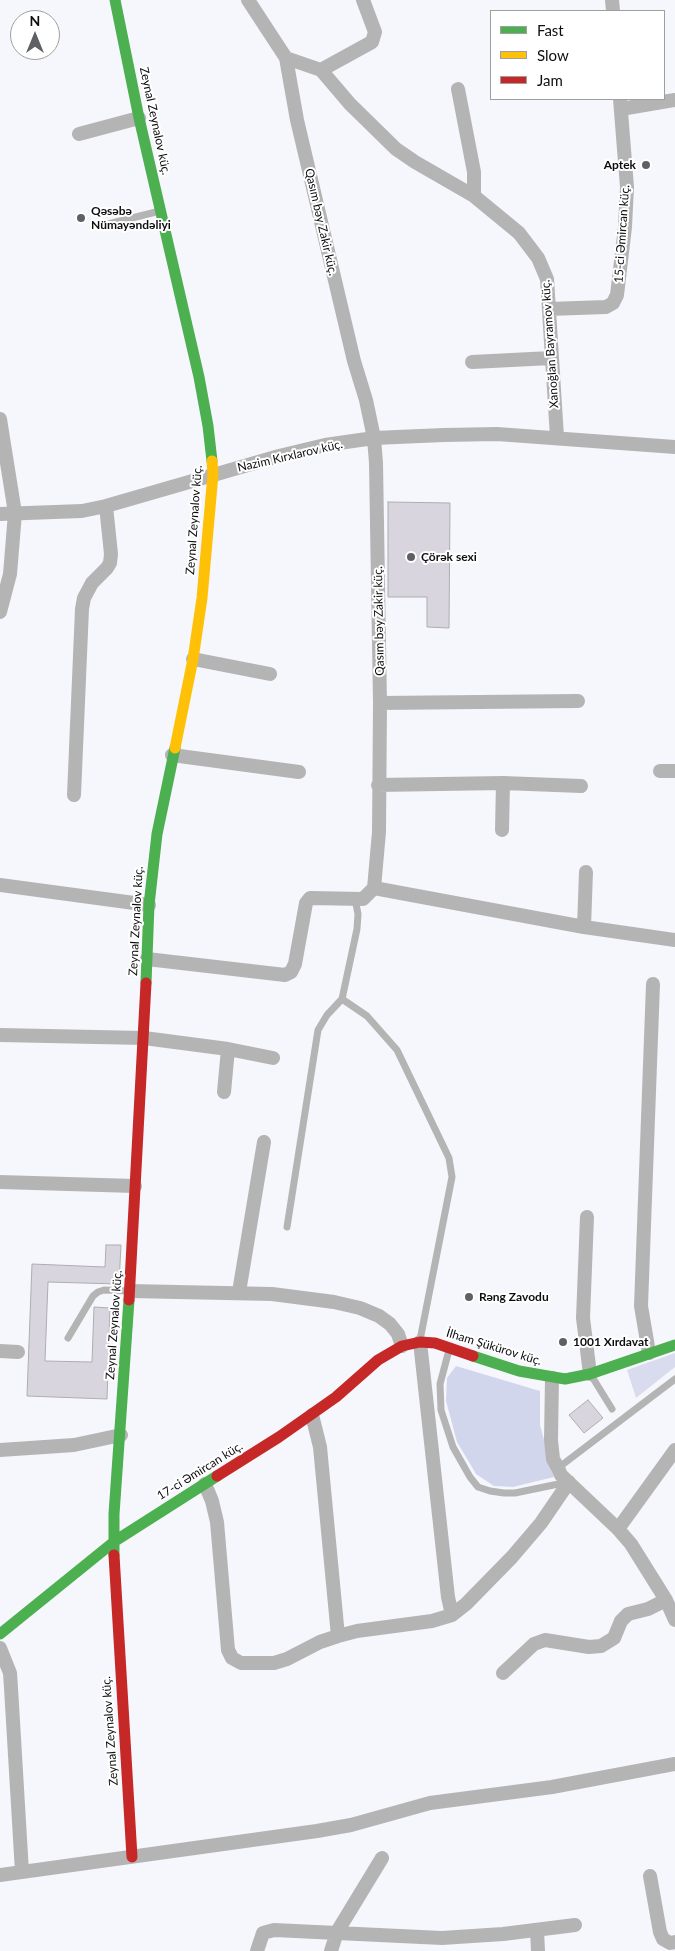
<!DOCTYPE html>
<html>
<head>
<meta charset="utf-8">
<style>
	body { margin:0 }
	#map { position:relative; width:675px; height:1951px; overflow:hidden; background:#f6f7fc; font-family:Lato,sans-serif }
	canvas { display:block }
	.legend { position:absolute; left:490px; top:10px; width:175px; height:90px; box-sizing:border-box; background:#fff; border:1px solid #9f9fa0; margin:0; padding:6px 9px; list-style:none; font-size:15px; color:#0e0e11 }
	.legend li { display:flex; align-items:center; gap:10px; height:25px }
	.legend b { width:25px; border:1px solid #9f9fa0 }
	.north { position:absolute; left:10px; top:10px; width:50px; height:50px; box-sizing:border-box; background:#fff; border:1px solid #9f9fa0; border-radius:50%; rotate:0deg; font-size:14px; font-weight:700; line-height:20px; text-align:center; color:#0e0e11 }
	.north::after { content:''; display:block; margin:auto; width:18px; height:22px; background:#5f6063; clip-path:polygon(50% 0,100% 100%,50% 72%,0 100%) }
</style>
</head>
<body>
<div id="map">
<canvas width="675" height="1951"></canvas>
<ul class="legend">
<li><b style="height:6px;background:#4caf50"></b>Fast</li>
<li><b style="height:6px;background:#ffc107"></b>Slow</li>
<li><b style="height:6px;background:#c62828"></b>Jam</li>
</ul>
<div class="north">N</div>
</div>
<script>
const c = document.querySelector('canvas').getContext('2d');
c.lineJoin = 'round';
function fillPath(path, color) { c.fillStyle = color; c.fill(path, 'evenodd'); }
const toPath = rows => new Path2D(rows.map(r => 'M' + r).join(''));
function stroke(path, color, width, dash) { c.strokeStyle = color; c.lineWidth = width; c.lineCap = dash ? 'butt' : 'round'; c.setLineDash(dash || []); c.stroke(path); }
function write(font, color, halo, rows, align = 'center') {
  c.font = font + ' Lato,sans-serif'; c.lineWidth = 4; c.setLineDash([]); c.textBaseline = 'middle'; c.strokeStyle = halo; c.fillStyle = color; for (const [text, x, y, turn = 0] of rows) {
    c.save(); c.translate(x, y); c.rotate((+turn || 0) * Math.PI / 180); c.textAlign = isNaN(turn) ? turn : align; if (halo) c.strokeText(text, 0, 0); c.fillText(text, 0, 0); c.restore();
  }
}
fillPath(toPath([
	[675,1353,675,1367,636,1398,627,1370]
]), '#d8dcee');
fillPath(toPath([
	[456,1366,540,1391,540,1425,554,1477,513,1487,494,1486,476,1474,457,1442,446,1401,447,1378]
]), '#d1d6ed');
const building = toPath([
	[388,502,450,503,449,628,427,627,427,597,388,597,388,502],
	[106,1245,121,1245,119,1284,48,1282,45,1361,92,1362,94,1307,110,1308,107,1399,27,1396,32,1264,105,1267,106,1245],
	[588,1400,603,1418,584,1433,569,1415,588,1400]
]);
fillPath(building, '#d9d5df');
stroke(building, '#adadb0', 1);
stroke(toPath([
	[108,224,160,211],
	[355,899,358,914,357,929,342,999,367,1016,397,1050,449,1158,452,1177,420,1340],
	[287,1227,318,1030,327,1015,342,999],
	[68,1338,93,1296,98,1292,104,1290,130,1291],
	[449,1350,440,1384,441,1410,453,1447,470,1477,478,1487,490,1491,504,1493,515,1493,568,1482],
	[591,1375,612,1409],
	[558,1468,675,1379]
]), '#b5b4b5', 7);
stroke(toPath([
	[248,0,286,58,321,70,350,104,396,149,415,162,474,196,519,233,538,258,547,279,557,437],
	[612,0,613,11],
	[286,58,297,120,354,361,366,400,374,438,376,463,380,703,379,832,374,888,584,927,675,940],
	[321,70,372,42,375,32,363,0],
	[458,89,474,172,474,196],
	[621,109,675,100],
	[79,134,139,118],
	[549,309,606,307,613,303,617,295,625,227,627,187,620,99],
	[472,362,551,358],
	[0,419,15,513,10,574,0,612],
	[0,514,82,511,106,506,279,456,325,445,374,438,444,435,497,434,675,447],
	[193,659,270,674],
	[380,703,578,701],
	[172,755,299,772],
	[660,771,675,771],
	[378,785,503,783,581,786],
	[74,795,82,609,84,598,92,583,107,568,110,563,111,554,106,506],
	[502,830,503,783],
	[0,885,149,905],
	[584,927,586,872],
	[147,959,285,975,291,972,295,964,306,903,310,898,363,899,374,888],
	[0,1035,144,1038,228,1049,273,1058],
	[224,1092,228,1049],
	[0,1182,135,1186],
	[587,1217,583,1318,590,1374],
	[130,1291,272,1294,334,1302,360,1308,379,1316,390,1324,398,1334,402,1346],
	[239,1292,264,1142],
	[420,1342,448,1597,452,1615],
	[0,1351,18,1352],
	[649,1353,641,1306,653,984],
	[552,1378,551,1440,553,1459,558,1468,561,1475,618,1529,631,1544,666,1600,675,1620],
	[312,1415,320,1447,338,1636],
	[0,1450,74,1445,121,1435],
	[205,1484,212,1501,217,1522,228,1650,232,1658,241,1663,274,1663,287,1659,320,1642,338,1636,357,1631,432,1621,452,1615,466,1604,512,1557,541,1523,569,1482],
	[618,1529,675,1450],
	[0,1648,10,1673,11,1688,22,1872],
	[503,1673,534,1644,545,1640,589,1647,601,1646,614,1638,621,1621,628,1614,648,1609,666,1600],
	[0,1875,317,1831,351,1825,430,1803,552,1787,675,1764],
	[650,1876,660,1932,663,1939,670,1943,675,1942],
	[537,1930,538,1951],
	[257,1951,263,1933,274,1930,442,1938,503,1934,575,1925],
	[331,1951,337,1932,382,1858]
]), '#b5b4b5', 14);
stroke(toPath([
	[115,0,139,118,199,377,208,426,212,461],
	[146,983,149,905,157,834,175,748],
	[473,1356,519,1371,565,1379,590,1374,675,1345],
	[114,1555,114,1514,129,1300],
	[0,1634,115,1541,217,1476]
]), '#4caf50', 11);
stroke(toPath([
	[175,748,193,659,202,598,213,474,212,461]
]), '#ffc107', 11);
stroke(toPath([
	[129,1300,146,983],
	[217,1476,279,1437,336,1397,378,1360,402,1346,420,1342,435,1343,473,1356],
	[114,1555,132,1857]
]), '#c62828', 11);
for (const [x, y, r, color] of [
	[646,165,5,"#5f6063"],
	[81,218,5,"#5f6063"],
	[411,557,5,"#5f6063"],
	[469,1297,5,"#5f6063"],
	[563,1342,5,"#5f6063"]
]) { const dot = new Path2D(); dot.arc(x, y, r, 0, 2 * Math.PI); c.fillStyle = color; c.fill(dot); stroke(dot, '#fff', 2); }
write('12px', '#0e0e11', '#fff', [
	["Zeynal Zeynalov küç.",155,121,78],
	["Qasım bəy Zakir küç.",321,222,77],
	["15-ci Əmircan küç.",622,234,-86],
	["Xanoğlan Bayramov küç.",550,344,-94],
	["Nazim Kırxlarov küç.",290,456,-13],
	["Zeynal Zeynalov küç.",194,520,-86],
	["Qasım bəy Zakir küç.",379,621,-91],
	["Zeynal Zeynalov küç.",136,921,-87],
	["Zeynal Zeynalov küç.",114,1325,-86],
	["İlham Şükürov küç.",494,1347,17],
	["17-ci Əmircan küç.",200,1471,-32],
	["Zeynal Zeynalov küç.",110,1731,-94]
]);
write('bold 12px', '#0e0e11', '#fff', [
	["Aptek",636,165,"right"],
	["Qəsəbə",91,211],
	["Nümayəndəliyi",91,225],
	["Çörək sexi",421,557],
	["Rəng Zavodu",479,1297],
	["1001 Xırdavat",573,1342]
], 'left');
</script>
</body>
</html>
